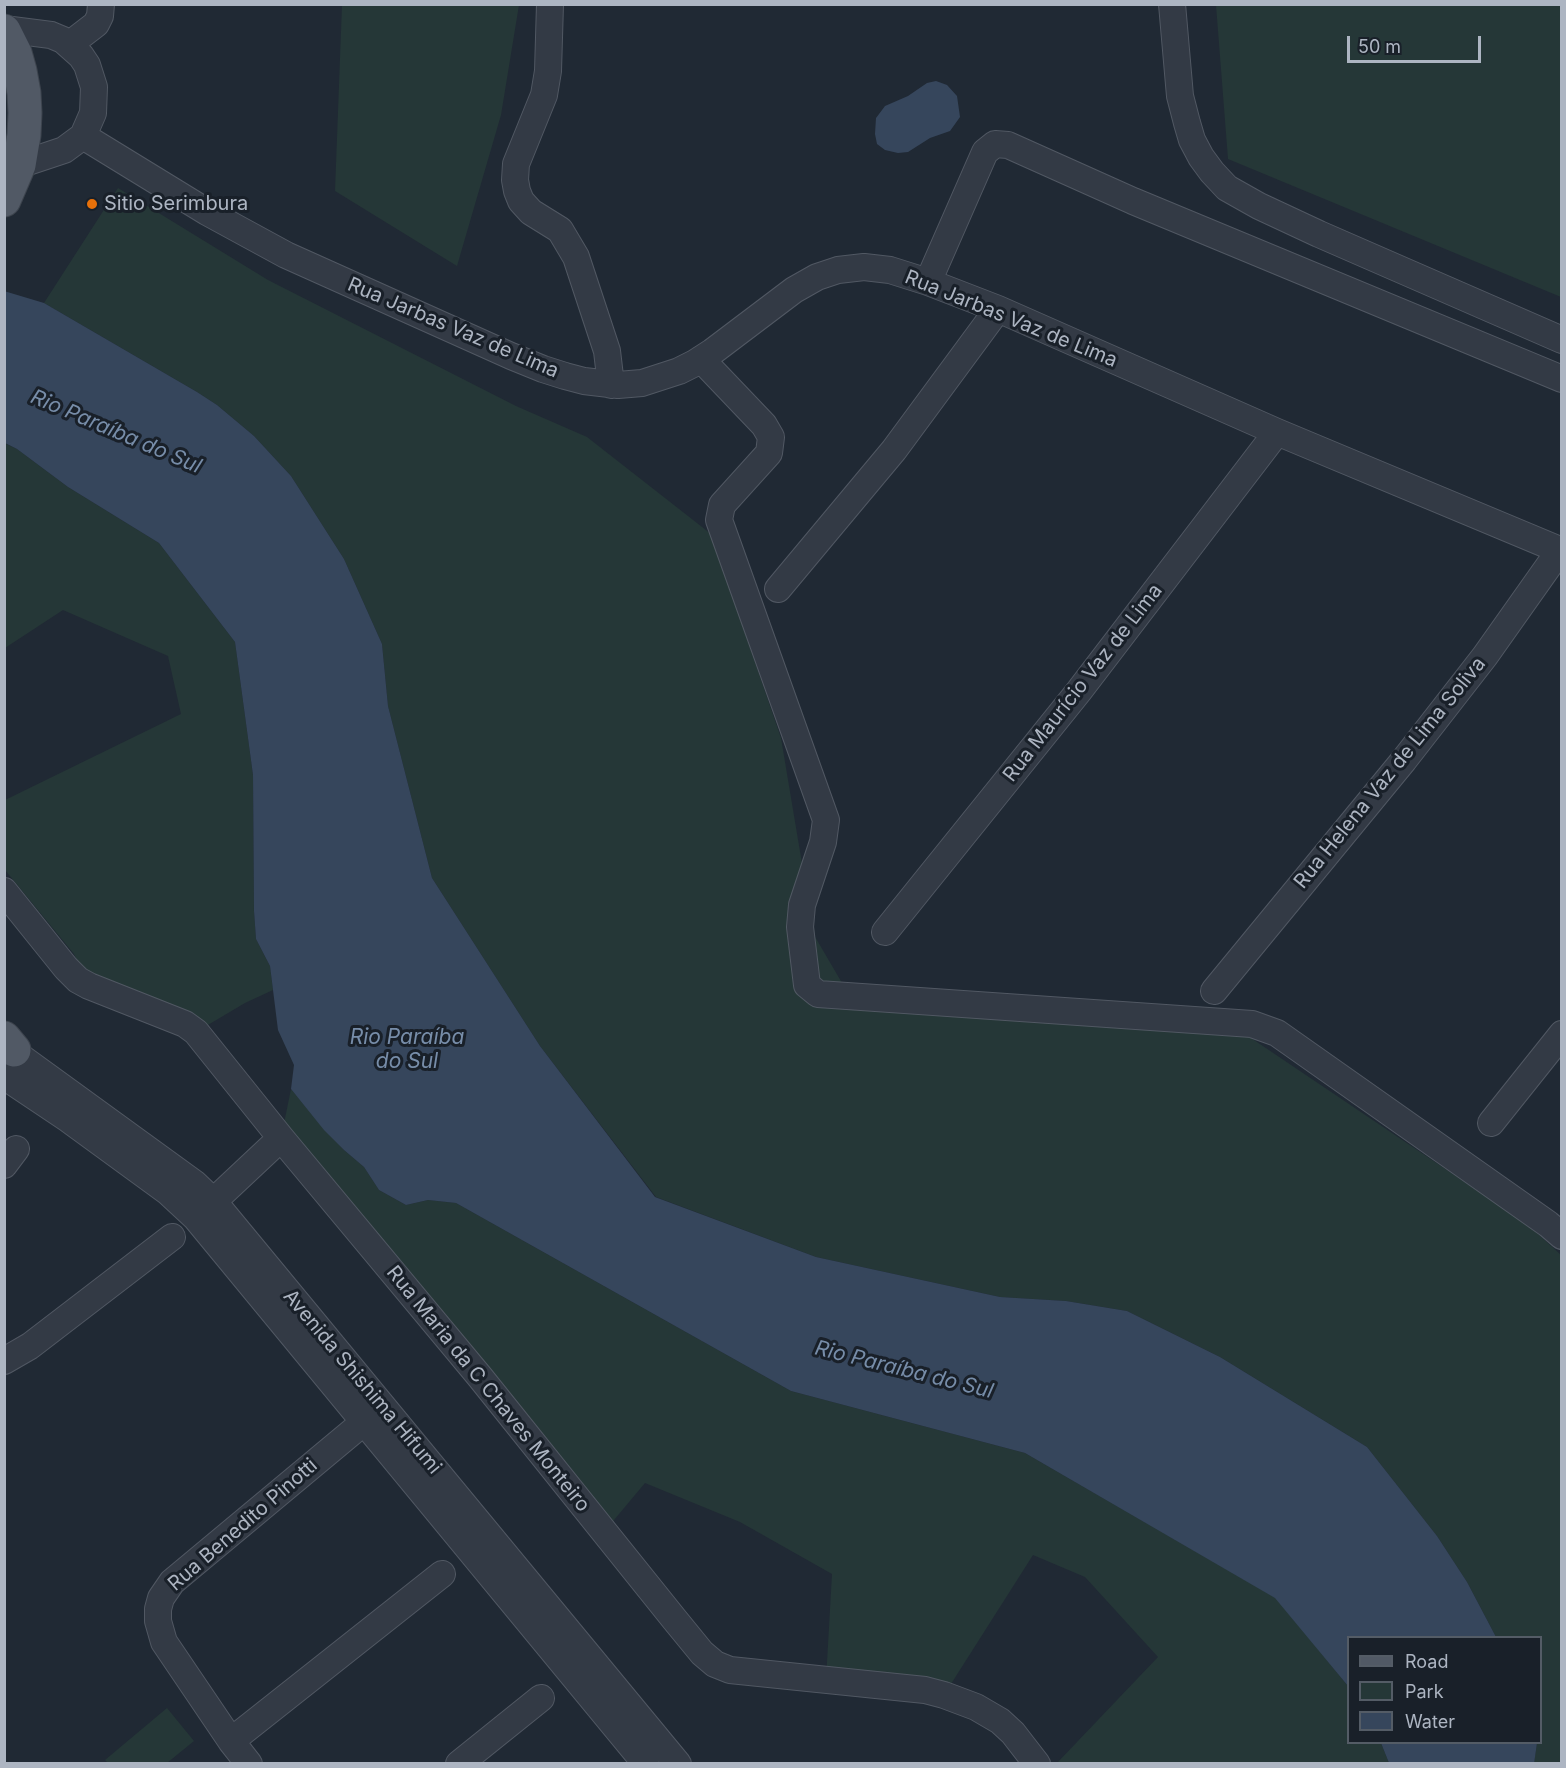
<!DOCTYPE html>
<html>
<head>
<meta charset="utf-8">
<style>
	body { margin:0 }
	#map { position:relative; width:1566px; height:1768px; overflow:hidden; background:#202934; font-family:Inter,sans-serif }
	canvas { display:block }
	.frame { position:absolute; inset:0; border:6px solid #adb5c2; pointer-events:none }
	.legend { position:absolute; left:1347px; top:1636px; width:195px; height:108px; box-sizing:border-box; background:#192029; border:2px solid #545c66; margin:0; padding:8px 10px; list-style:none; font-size:18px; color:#adb5c2 }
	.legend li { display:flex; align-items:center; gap:12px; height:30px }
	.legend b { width:30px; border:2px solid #545c66 }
	.scale { position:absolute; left:1347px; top:36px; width:134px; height:27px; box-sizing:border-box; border:3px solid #adb5c2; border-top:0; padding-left:8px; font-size:18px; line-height:21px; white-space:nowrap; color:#adb5c2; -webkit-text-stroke:4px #192029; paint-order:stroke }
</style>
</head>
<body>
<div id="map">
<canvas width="1566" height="1768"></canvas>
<div class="frame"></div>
<ul class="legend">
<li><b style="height:8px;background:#515965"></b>Road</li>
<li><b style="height:16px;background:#253737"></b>Park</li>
<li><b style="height:16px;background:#36465c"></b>Water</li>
</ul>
<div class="scale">50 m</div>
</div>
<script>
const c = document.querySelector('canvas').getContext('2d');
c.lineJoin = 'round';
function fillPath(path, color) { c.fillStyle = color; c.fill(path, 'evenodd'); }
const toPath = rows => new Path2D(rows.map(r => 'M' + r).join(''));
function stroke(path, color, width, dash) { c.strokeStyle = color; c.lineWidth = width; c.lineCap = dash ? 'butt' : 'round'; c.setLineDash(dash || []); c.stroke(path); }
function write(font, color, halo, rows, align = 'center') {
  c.font = font + ' Inter,sans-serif'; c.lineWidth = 6; c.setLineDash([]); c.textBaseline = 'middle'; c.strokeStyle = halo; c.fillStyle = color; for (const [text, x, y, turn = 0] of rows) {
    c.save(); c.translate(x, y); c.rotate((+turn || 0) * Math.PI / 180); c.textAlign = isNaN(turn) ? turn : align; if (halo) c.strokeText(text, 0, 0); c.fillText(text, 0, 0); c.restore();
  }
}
fillPath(toPath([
	[342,5,519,5,501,115,457,266,335,191],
	[1216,5,1561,5,1561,297,1228,159],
	[118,188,268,280,516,406,587,437,711,534,781,738,814,935,852,1000,1248,1036,1527,1224,1561,1255,1561,1763,1534,1763,1537,1743,1540,1742,1540,1638,1496,1637,1467,1582,1437,1536,1367,1447,1220,1357,1127,1311,1066,1301,1000,1297,816,1257,656,1197,540,1046,432,878,388,706,382,644,344,559,291,476,254,436,217,405,197,392,44,303],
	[4,443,17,449,68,487,159,543,235,642,253,775,254,911,256,939,270,966,273,990,245,1003,196,1032,89,986,74,954,5,870,5,800,181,714,168,656,63,610,5,648],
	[291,1089,325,1130,344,1150,364,1167,379,1190,406,1205,428,1200,456,1203,791,1391,1025,1453,1276,1598,1348,1686,1348,1742,1381,1743,1389,1763,1057,1763,1158,1657,1085,1577,1033,1555,944,1695,826,1680,832,1574,740,1522,645,1483,604,1532,281,1138],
	[167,1708,194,1741,167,1763,108,1763,105,1760]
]), '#253737');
fillPath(toPath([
	[936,81,947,85,957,96,960,117,950,131,930,138,908,152,898,153,885,150,877,144,875,134,876,118,885,106,908,96,927,83],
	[4,291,44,303,197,392,217,405,254,436,291,476,344,559,382,644,388,706,432,878,540,1046,655,1197,816,1257,1000,1297,1066,1301,1127,1311,1220,1357,1367,1447,1437,1536,1467,1582,1496,1637,1348,1638,1348,1686,1275,1598,1025,1453,791,1391,456,1203,428,1200,406,1205,379,1190,364,1167,344,1150,324,1130,291,1089,294,1065,278,1030,270,966,256,939,254,911,253,775,235,642,159,543,68,487,17,449,5,443],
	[1381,1743,1381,1742,1537,1743,1534,1764,1389,1763]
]), '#36465c');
const minor = toPath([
	[550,4,548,71,544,95,516,164,515,180,517,191,521,201,531,212,560,230,576,257,607,351,611,385],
	[1172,4,1180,96,1187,123,1192,140,1201,157,1212,172,1227,188,1259,206,1319,234,1562,340],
	[4,29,51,35,63,40,81,56,87,65,94,87,93,113,83,136,64,150,19,165],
	[70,44,96,24,100,16,101,4],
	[83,136,207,212,286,255,511,356,543,369,565,376,584,381,618,385,642,383,679,371,695,363,712,352,794,290,817,277,838,270,864,267,890,270,928,282,998,309,1277,432,1562,551],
	[928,282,985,152,995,144,1008,145,1133,201,1562,379],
	[701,359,764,425,771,437,769,453,722,505,719,520,826,820,823,842,802,905,800,927,807,985,818,994,1252,1024,1277,1033,1548,1224,1562,1236],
	[778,589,894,450,998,309],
	[4,891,66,968,78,980,89,986,185,1024,196,1032,281,1138,480,1377,675,1620,702,1653,715,1664,730,1670,925,1690,944,1695,976,1707,1000,1721,1013,1733,1037,1764],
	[885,932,1079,691,1277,432],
	[1214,991,1404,760,1485,656,1560,550],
	[4,1045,194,1183,214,1202,678,1764],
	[4,1076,68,1119,168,1192,196,1218,646,1764],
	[1491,1123,1562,1034],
	[4,1165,16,1149],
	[200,1214,281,1138],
	[4,1361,30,1346,172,1237],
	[231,1741,442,1574],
	[249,1764,231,1741,164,1642,158,1621,158,1609,161,1598,172,1582,364,1422],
	[459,1764,541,1698]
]);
const major = toPath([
	[4,31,15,53,20,71,24,93,25,113,24,135,19,165,4,200],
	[4,1038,14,1050]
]);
stroke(minor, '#515863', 28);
stroke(major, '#3d444e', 35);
stroke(minor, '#333a45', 26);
stroke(major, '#515965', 33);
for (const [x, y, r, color] of [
	[92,204,6,"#e8710a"]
]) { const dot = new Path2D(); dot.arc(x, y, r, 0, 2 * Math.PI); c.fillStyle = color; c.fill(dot); stroke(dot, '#192029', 2); }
write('20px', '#adb5c2', '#192029', [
	["Sitio Serimbura",104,204]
], 'left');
write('20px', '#adb5c2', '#192029', [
	["Rua Jarbas Vaz de Lima",1011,319,22],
	["Rua Jarbas Vaz de Lima",453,328,23],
	["Rua Maurício Vaz de Lima",1083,683,-52],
	["Rua Helena Vaz de Lima Soliva",1390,773,-51],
	["Avenida Shishima Hifumi",362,1382,50],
	["Rua Maria da C Chaves Monteiro",488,1389,51],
	["Rua Benedito Pinotti",243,1525,-41]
]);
write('italic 21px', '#778da9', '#192029', [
	["Rio Paraíba do Sul",116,432,23],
	["Rio Paraíba",407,1038],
	["do Sul",407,1062],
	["Rio Paraíba do Sul",904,1370,14]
]);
</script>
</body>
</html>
